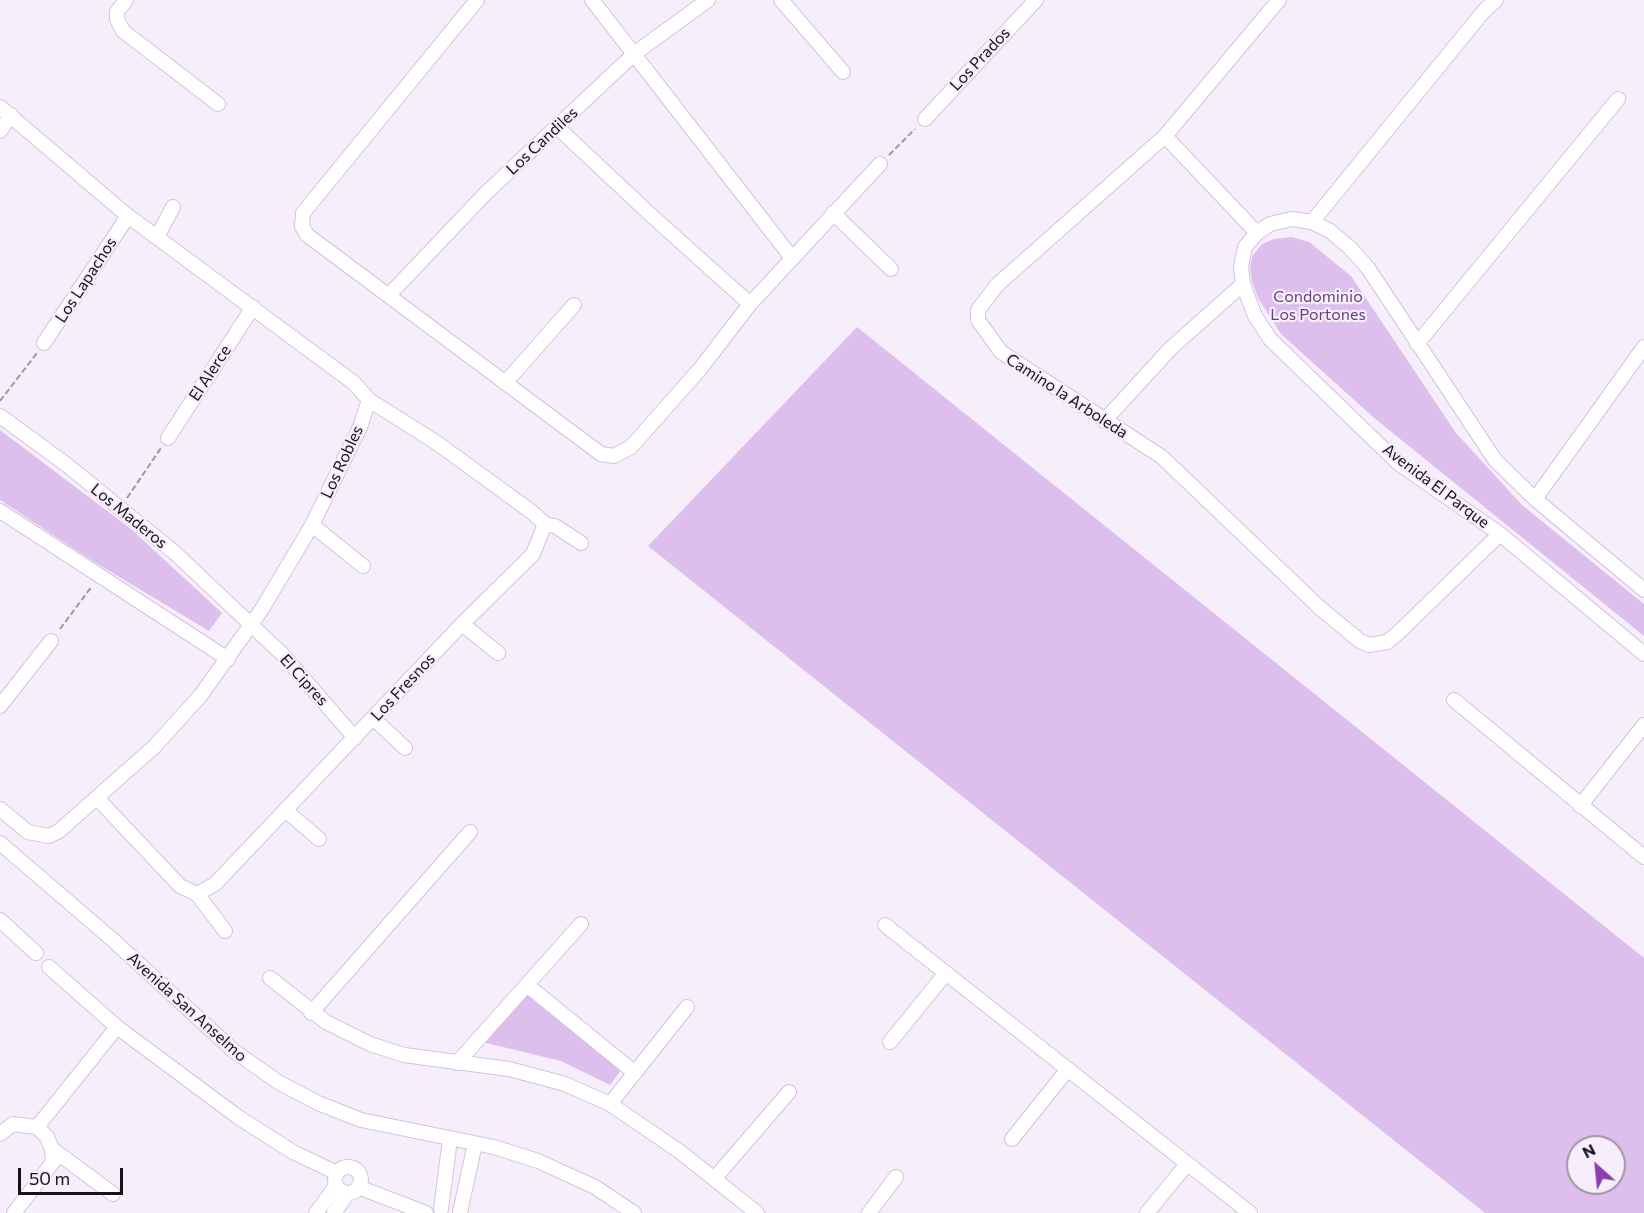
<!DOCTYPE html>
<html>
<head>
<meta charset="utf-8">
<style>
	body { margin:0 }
	#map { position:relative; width:1644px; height:1213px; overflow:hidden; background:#f7eefb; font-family:Commissioner,sans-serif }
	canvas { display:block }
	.north { position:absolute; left:1566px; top:1135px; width:60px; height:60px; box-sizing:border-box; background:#f7eefb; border:2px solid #9e96a2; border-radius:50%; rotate:333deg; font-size:16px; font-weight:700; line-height:24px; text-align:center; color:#19121d }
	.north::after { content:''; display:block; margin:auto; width:21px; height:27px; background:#8b3eaf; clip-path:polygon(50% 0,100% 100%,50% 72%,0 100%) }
	.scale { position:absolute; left:18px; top:1168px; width:105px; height:27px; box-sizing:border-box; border:3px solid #19121d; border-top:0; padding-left:8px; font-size:18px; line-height:21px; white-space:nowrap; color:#19121d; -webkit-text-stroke:4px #f7eefb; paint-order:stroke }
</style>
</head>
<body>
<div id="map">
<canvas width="1644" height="1213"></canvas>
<div class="north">N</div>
<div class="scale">50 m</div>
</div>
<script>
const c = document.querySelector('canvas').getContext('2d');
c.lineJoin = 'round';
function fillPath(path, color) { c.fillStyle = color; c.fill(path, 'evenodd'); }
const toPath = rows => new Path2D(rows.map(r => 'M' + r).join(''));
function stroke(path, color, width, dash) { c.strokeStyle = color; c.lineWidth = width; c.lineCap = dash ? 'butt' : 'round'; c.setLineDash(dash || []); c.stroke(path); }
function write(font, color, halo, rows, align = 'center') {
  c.font = font + ' Commissioner,sans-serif'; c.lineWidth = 4.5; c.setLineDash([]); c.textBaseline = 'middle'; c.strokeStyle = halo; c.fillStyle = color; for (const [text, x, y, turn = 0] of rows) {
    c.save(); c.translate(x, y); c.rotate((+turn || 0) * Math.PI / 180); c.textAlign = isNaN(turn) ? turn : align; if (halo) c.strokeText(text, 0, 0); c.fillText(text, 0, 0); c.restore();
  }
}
fillPath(toPath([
	[1292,237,1309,242,1351,276,1456,433,1522,505,1644,604,1644,636,1373,417,1281,334,1258,298,1252,282,1250,266,1253,255,1262,244,1274,239],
	[857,327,1644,958,1644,1213,1485,1213,648,546],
	[1578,1147,1614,1147,1614,1183,1578,1183],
	[0,430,131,529,222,613,209,631,91,560,0,500],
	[527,995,621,1070,610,1085,561,1061,482,1042]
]), '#ddbfee');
const street = toPath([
	[126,0,117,12,117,19,123,31,218,104],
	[477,0,303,213,302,226,307,235,601,454,614,456,631,447,700,369,750,304,880,164],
	[592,0,792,258],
	[781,0,843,72],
	[1279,0,1165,136,997,285,978,310,978,320,1001,352,1162,457,1320,608,1360,641,1369,645,1387,642,1397,634,1500,534],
	[0,107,128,216,354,383,369,400,360,427,312,525,262,609,201,695,154,747,59,831,49,836,28,832,0,809],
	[925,119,1036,0],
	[558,128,653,217,750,304],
	[0,131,11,115],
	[1165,136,1257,233],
	[833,213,891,269],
	[1312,222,1483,12,1496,0],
	[157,237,173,207],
	[389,295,486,193,634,54,708,0],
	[44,343,128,216],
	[1417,344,1618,99],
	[505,383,574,305],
	[0,416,67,465,175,553,282,654,355,738],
	[1104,421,1171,348,1243,284],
	[168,438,253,307],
	[1535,499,1644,347],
	[0,511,228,659],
	[545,524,555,526,581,543],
	[312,525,363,566],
	[1644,590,1535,499,1495,460,1368,268,1349,247,1330,231,1312,222,1292,219,1270,224,1257,233,1245,247,1241,267,1243,284,1255,316,1270,339,1398,463,1500,534,1644,654],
	[462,624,498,653],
	[1454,700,1644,857],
	[0,706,51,641],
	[374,719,405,748],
	[97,798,180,886,197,894,215,884,462,624,533,554,545,524,533,513,437,443,369,400],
	[1580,806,1644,725],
	[285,810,319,839],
	[0,843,114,941,234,1051,278,1082,318,1103,361,1120,494,1147,538,1161,595,1187,634,1213],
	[197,894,225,931],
	[0,920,36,953],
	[885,925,1250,1213],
	[49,967,117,1027,238,1117,293,1152,337,1173],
	[270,978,326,1022,370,1044,404,1055,509,1069,543,1078,565,1084,610,1104,679,1151,757,1213],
	[527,985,635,1073],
	[311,1013,470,832],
	[890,1042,946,973],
	[457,1063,581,924],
	[610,1104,687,1007],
	[37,1127,117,1027],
	[0,1134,13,1124,37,1127,47,1137,52,1149,53,1162,14,1213],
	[1012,1139,1068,1069],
	[52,1149,113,1194],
	'335 1180a13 13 0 1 1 26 0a13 13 0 1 1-26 0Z',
	[714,1179,789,1092],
	[358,1187,426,1213],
	[441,1209,450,1139],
	[460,1212,475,1144],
	[316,1213,336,1186],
	[334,1213,348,1193],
	[869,1213,896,1177],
	[1147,1213,1187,1164]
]);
stroke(street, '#d5c1e1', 16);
stroke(toPath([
	[889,155,915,129],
	[0,401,37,353],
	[127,498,161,448],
	[60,629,92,586]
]), '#9f97a3', 2, [6, 3]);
stroke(street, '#fff', 14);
write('16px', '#19121d', '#f7eefb', [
	["Los Prados",980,59,-47],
	["Los Candiles",542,141,-43],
	["Los Lapachos",86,280,-57],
	["El Alerce",210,373,-57],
	["Camino la Arboleda",1067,396,33],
	["Los Robles",342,462,-65],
	["Avenida El Parque",1436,486,37],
	["Los Maderos",129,516,39],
	["El Cipres",304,680,48],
	["Los Fresnos",403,687,-47],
	["Avenida San Anselmo",187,1007,42]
]);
write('16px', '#68407d', '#f7eefb', [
	["Condominio",1318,297],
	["Los Portones",1318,315]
]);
</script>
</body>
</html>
